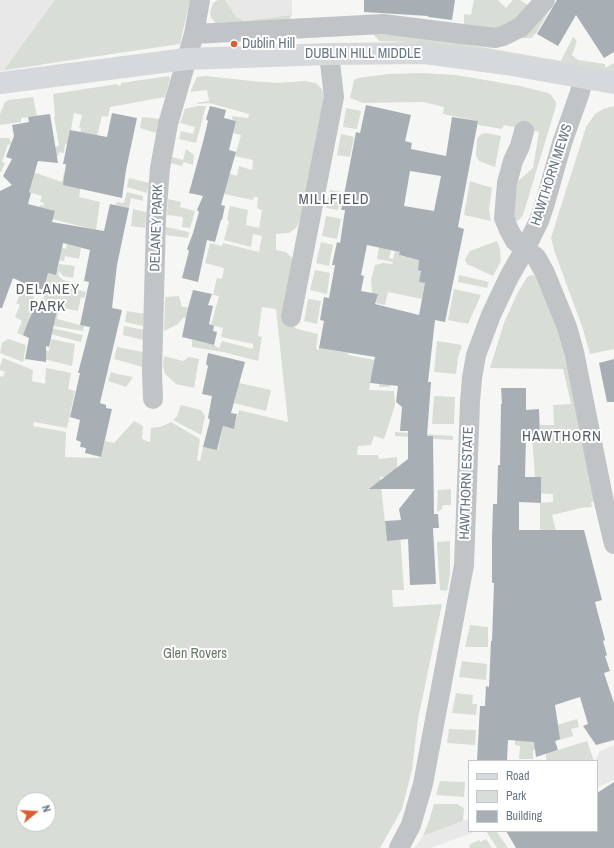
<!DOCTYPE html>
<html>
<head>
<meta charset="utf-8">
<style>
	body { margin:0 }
	#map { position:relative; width:614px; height:848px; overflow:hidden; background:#f6f7f4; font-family:"Archivo Narrow",sans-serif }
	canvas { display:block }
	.legend { position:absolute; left:468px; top:760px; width:130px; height:72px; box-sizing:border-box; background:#fff; border:1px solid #c2c8cd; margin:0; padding:5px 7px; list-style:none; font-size:12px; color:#677683 }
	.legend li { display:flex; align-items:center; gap:8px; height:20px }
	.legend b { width:20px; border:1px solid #c2c8cd }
	.north { position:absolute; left:16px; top:792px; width:40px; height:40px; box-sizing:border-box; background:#fff; border:1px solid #c2c8cd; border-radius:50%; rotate:72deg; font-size:11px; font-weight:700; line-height:16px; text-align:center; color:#677683 }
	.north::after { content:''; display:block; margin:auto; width:14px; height:18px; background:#d95f31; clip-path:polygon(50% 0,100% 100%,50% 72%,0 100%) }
</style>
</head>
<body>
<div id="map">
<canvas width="614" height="848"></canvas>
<ul class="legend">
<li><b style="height:5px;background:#d5d9dc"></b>Road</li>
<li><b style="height:11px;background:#d8ddd5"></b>Park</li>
<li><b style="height:11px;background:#a7afb4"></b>Building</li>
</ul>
<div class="north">N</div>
</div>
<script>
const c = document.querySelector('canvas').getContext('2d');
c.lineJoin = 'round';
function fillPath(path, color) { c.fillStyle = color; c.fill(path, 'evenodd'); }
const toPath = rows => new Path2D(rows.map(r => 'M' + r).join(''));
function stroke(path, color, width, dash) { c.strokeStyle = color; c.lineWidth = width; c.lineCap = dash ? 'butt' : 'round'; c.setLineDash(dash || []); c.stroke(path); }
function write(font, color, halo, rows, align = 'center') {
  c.font = font + ' "Archivo Narrow",sans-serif'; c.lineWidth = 4; c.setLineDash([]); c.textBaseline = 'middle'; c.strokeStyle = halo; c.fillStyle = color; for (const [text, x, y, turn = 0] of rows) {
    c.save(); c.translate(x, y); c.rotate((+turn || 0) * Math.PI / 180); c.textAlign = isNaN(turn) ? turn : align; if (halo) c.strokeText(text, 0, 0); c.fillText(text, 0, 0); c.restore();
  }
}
fillPath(toPath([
	[0,0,97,0,43,65,0,71],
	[225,0,292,0,292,15,244,21,236,17],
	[614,745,614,780,597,787,597,761,595,761,599,752],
	[469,819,469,831,477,831,431,848,414,848,423,836]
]), '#e7e8e7');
fillPath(toPath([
	[55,0,190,0,180,44,4,70],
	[218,0,225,0,236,17,244,21,292,15,289,20,216,23,211,18,210,12,213,3],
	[474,0,498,0,506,8,513,0,520,0,531,7,502,29,464,26,464,14,471,15],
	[555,0,537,32,531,38,523,38,521,36],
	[373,34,399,35,447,41,561,61,573,37,577,41,572,55,578,60,605,64,605,68,614,63,614,75,480,51,411,42,379,41],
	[420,73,456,75,520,86,548,93,551,95,556,102,556,106,523,215,518,221,514,220,513,211,517,182,533,168,539,132,504,125,502,129,478,125,478,121,443,114,444,107,423,102,363,103,350,98,354,80,358,78,388,74],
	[169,76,170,79,165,97,110,107,108,117,102,116,96,140,80,137,81,128,79,128,82,115,74,113,68,145,65,144,64,153,59,152,58,156,41,150,59,146,54,117,55,116,53,94,117,84,118,86,121,85,121,83],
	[206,76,251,81,277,83,305,81,316,83,322,89,324,96,323,108,301,216,297,227,289,233,276,234,276,250,286,252,292,258,293,263,289,322,297,329,318,334,316,349,319,350,319,348,348,353,348,355,375,360,391,378,390,387,379,387,380,378,371,377,369,390,394,391,395,405,384,439,374,436,371,445,358,446,357,455,378,455,379,459,397,457,397,477,380,477,387,540,396,540,400,533,404,590,392,590,393,607,442,604,418,719,412,770,402,809,380,848,0,848,0,376,3,377,5,372,0,370,0,366,3,358,33,370,32,381,45,384,46,368,71,373,68,389,75,391,67,428,34,422,33,426,66,432,65,457,100,458,105,441,114,443,134,421,143,426,142,439,150,442,151,428,160,427,171,422,200,439,197,460,200,461,203,447,218,450,223,426,234,429,239,410,288,422,276,309,262,307,258,336,262,337,258,361,223,352,192,347,192,340,214,345,219,348,222,341,253,349,253,344,221,337,223,328,211,325,219,296,213,295,217,278,222,279,224,268,205,263,210,243,222,246,223,243,259,252,262,236,253,234,251,247,224,240,229,221,227,220,230,206,248,210,246,225,259,228,262,210,257,208,258,197,254,197,253,200,219,193,223,179,228,180,230,174,237,176,239,166,252,170,253,160,235,156,241,135,233,133,236,121,232,119,232,116,248,118,249,114,209,103,199,104,196,103,209,101,207,90,190,92,194,83,197,77],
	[24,800,48,800,48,824,24,824],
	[33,97,37,116,21,118,21,122,0,125,0,114,5,102,8,100],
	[198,106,206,106,196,143,179,139,181,131,193,134,195,127,180,123,185,109],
	[614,106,614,349,590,354,583,329,555,253,551,238,586,127,595,114,603,109],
	[346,108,361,111,357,129,343,127],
	[142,117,160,119,156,133,140,128],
	[487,133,501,136,495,167,479,161,476,156,477,139,481,134],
	[341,134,354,137,350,157,337,155],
	[0,138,9,138,11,143,10,145,8,144,2,162,5,163,1,172,0,172],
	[186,149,194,155,193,165,184,162,182,166,171,163,172,157,183,160],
	[30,171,62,182,64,172,83,175,79,197,100,202,96,230,56,220,37,214,40,205,43,206,44,203,40,202,42,196,25,191],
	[129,178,149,183,147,193,127,187],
	[470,181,492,188,489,209,491,221,464,215],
	[330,190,342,192,338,210,326,208],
	[127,192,143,196,143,201,131,198,129,208,116,205,117,202,124,203],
	[168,199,181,202,180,207,195,211,190,228,182,227,183,217,167,215],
	[133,209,146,212,145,228,131,226],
	[326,216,341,219,337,239,322,236],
	[166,227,189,232,188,238,166,235],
	[497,241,500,249,501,261,493,276,467,264,465,259,470,251],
	[321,242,333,245,329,266,316,263],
	[67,244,81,248,79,259,65,256,64,261,59,260,62,247,66,249],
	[379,247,391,250,389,258,393,259,395,251,400,252,400,256,419,259,418,270,420,270,421,273,419,282,425,283,422,299,388,292,385,305,371,302,371,300,376,301,378,294,372,293,371,280,375,265,383,263,392,264,393,262,377,259],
	[59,264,75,266,73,278,63,276,59,271,58,275,63,280,79,284,78,290,86,292,84,298,81,297,78,311,59,307,57,319,84,326,83,331,53,326,41,313,48,273,56,274],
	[315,270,330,273,327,294,310,290],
	[459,275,489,282,487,288,458,282],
	[532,275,537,276,556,318,596,501,591,502,592,507,581,508,552,515,557,535,524,541,524,530,540,530,540,503,553,502,553,494,534,493,541,477,535,477,532,436,540,435,540,425,554,425,553,405,571,404,563,369,490,368,504,323,517,294,527,277],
	[25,284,35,288,32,309,29,320,34,322,37,341,17,333,22,321,15,317,20,305,16,303],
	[454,289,481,295,468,324,448,320],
	[179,296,182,307,187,307,188,309,186,318,183,318,178,324,164,331,165,297],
	[308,299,321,301,317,324,304,321],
	[127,311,144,314,143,326,125,322],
	[124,326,144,330,143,340,123,335],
	[51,328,83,335,81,342,50,334],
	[8,339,26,345,23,362,0,353,2,343],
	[51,339,75,344,72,366,35,357,36,348,49,351],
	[437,341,462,345,458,358,456,374,434,372],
	[117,347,143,352,143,367,114,359],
	[164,356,183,361,189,357,199,359,194,388,176,384,165,374,163,366],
	[111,372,117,374,133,377,126,387,108,381],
	[239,383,271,390,266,411,234,403],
	[434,396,455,397,454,424,432,424],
	[181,405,201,410,205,416,201,435,173,420,177,416],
	[395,432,453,436,453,440,433,439,433,436,429,436,429,438,395,436],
	[451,489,451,505,443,505,442,509,437,512,438,490],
	[450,541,450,574,448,586,447,591,440,590,437,542],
	[470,625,488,627,488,647,465,647],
	[462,661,487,664,486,680,459,677],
	[456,693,473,695,472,704,477,704,476,715,452,713],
	[577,719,579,727,571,729,573,736,546,744,546,750,533,750,533,759,519,759,520,746,515,745,515,733,547,728],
	[449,729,476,730,475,745,447,743],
	[587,741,594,761,546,761,546,754],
	[440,781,465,782,464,797,436,795],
	[434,804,457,804,464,808,463,821,423,836,429,821],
	[486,831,496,831,508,848,497,848],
	[486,839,492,848,470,848,469,845,479,840,480,842]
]), '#d8ddd5');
fillPath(toPath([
	[364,0,455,0,452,20,428,17,428,16,364,12],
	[557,0,614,0,614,52,604,58,576,15,558,46,537,34],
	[366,105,411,115,405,141,412,143,411,149,446,156,452,117,478,121,458,227,464,229,445,322,435,320,428,382,431,382,427,436,433,436,434,514,438,514,439,528,433,528,436,584,410,585,408,539,387,541,385,521,401,520,399,509,415,489,369,489,408,459,408,431,400,431,402,407,396,402,398,386,370,383,375,357,319,348,324,321,320,320,324,297,329,298,335,265,332,265,337,242,340,243,345,210,341,210,349,169,356,132,360,133],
	[410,171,441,176,434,211,404,206],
	[367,245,400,252,399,255,419,260,418,270,421,271,419,282,425,283,419,315,375,304,378,294,361,291,364,276,361,275],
	[210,106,226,110,224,118,236,121,229,150,236,152,221,205,225,206,222,220,221,220,215,242,207,240,198,282,182,278,189,251,187,249,193,233,199,212,197,210,203,196,189,193,203,142,208,121,206,119],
	[112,113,137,118,126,170,122,198,63,185,66,164,63,164,70,130,107,137],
	[50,114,58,163,38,161,29,192,31,193,28,204,55,211,52,222,104,231,110,204,129,208,117,265,112,308,122,310,100,403,106,405,106,408,112,409,101,457,85,453,86,448,80,447,81,442,76,440,80,420,70,417,80,373,78,373,90,327,80,325,89,282,84,281,90,250,63,243,56,275,48,273,44,290,30,286,13,278,2,308,0,308,0,191,12,185,3,176,12,159,6,157,14,136,12,125,29,122,28,117],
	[193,290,212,294,208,305,213,306,209,324,214,326,213,331,217,332,214,345,182,337,188,308],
	[35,305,57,310,49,347,46,346,46,362,25,359,29,338,23,335],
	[208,353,245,362,231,413,237,414,234,429,223,426,217,450,203,447,210,420,208,418,212,396,202,394,208,366,206,364],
	[614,359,614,402,607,402,599,363],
	[501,388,526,388,526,410,539,409,540,436,526,437,525,477,541,477,541,503,519,502,519,530,584,530,602,600,595,602,605,640,603,641,607,655,605,656,610,671,604,673,614,703,614,740,596,745,583,726,588,724,580,697,555,705,560,739,555,741,558,750,536,757,534,742,508,740,507,761,477,761,480,706,485,706,486,686,489,687,491,641,492,641,494,583,492,583,492,538,493,504,497,504,498,465,500,465,501,404,502,404],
	[614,782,614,848,516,848,506,831,597,831,597,793]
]), '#a7afb4');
stroke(toPath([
	[194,34,383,24,495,38,503,36,521,27,545,0],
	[583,78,580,92,562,143,545,203,539,221,525,249,536,257,545,273,567,327,574,352,604,502,614,544],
	[291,317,334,97,329,54],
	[153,399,152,372,156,219,160,168,168,124,194,34,200,0],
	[399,848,411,825,423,784,464,565,470,402,472,378,476,355,491,315,509,277,525,249,515,241,509,230,504,218,507,183,513,161,520,146,524,131]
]), '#c0c4c7', 20);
stroke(toPath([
	[0,83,186,59,329,54,425,53,506,64,614,83]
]), '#d5d9dc', 22);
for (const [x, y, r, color] of [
	[234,44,4,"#d95f31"]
]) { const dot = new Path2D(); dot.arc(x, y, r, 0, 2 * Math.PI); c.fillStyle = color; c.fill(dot); stroke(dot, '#fff', 1.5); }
write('14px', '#677683', '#fff', [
	["Dublin Hill",242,44]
], 'left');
write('14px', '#677683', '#fff', [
	["DUBLIN HILL MIDDLE",363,54],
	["HAWTHORN MEWS",552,175,-72],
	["DELANEY PARK",157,228,-88],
	["HAWTHORN ESTATE",467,483,-88]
]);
write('14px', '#697a66', '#fff', [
	["Glen Rovers",195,654]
]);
c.letterSpacing = '1px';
write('15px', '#555f68', '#fff', [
	["MILLFIELD",334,200],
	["DELANEY",48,290],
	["PARK",48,307],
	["HAWTHORN",562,437]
]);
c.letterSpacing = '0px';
</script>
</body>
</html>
